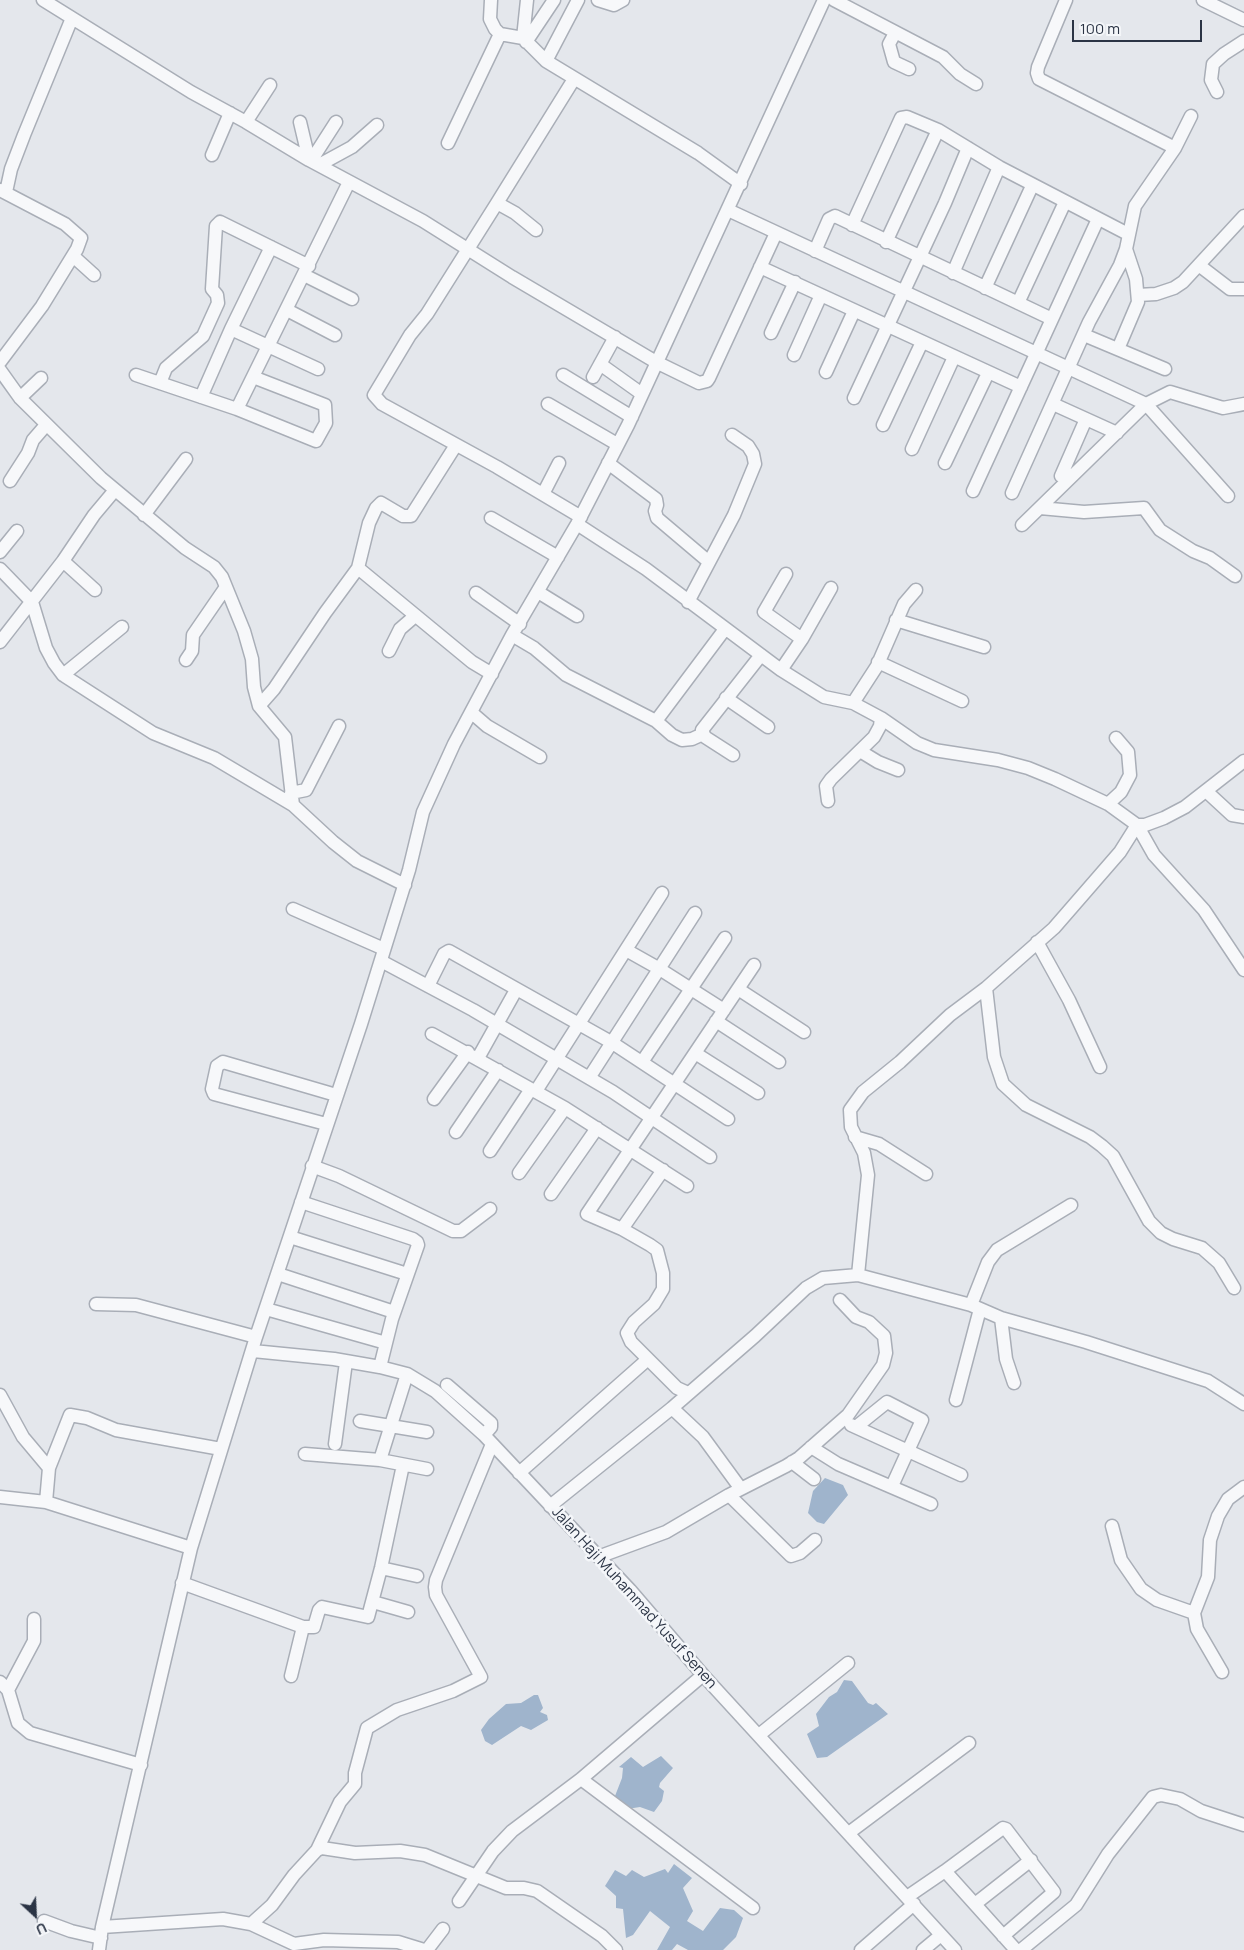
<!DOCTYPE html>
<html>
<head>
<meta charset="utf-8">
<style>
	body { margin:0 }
	#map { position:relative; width:1244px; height:1950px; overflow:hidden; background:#e4e7ec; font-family:Manrope,sans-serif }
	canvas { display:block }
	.north { position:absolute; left:10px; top:1890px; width:50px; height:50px; -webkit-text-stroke:4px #f4f6f9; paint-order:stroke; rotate:155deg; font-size:14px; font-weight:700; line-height:20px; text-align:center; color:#2b3445 }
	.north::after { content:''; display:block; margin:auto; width:18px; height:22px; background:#2b3445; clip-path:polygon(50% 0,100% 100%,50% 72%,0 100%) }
	.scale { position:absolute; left:1072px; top:20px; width:130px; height:22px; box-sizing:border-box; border:2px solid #2b3445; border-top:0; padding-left:6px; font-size:15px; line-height:18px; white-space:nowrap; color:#2b3445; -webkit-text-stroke:4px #f4f6f9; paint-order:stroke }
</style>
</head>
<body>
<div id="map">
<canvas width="1244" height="1950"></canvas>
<div class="north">U</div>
<div class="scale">100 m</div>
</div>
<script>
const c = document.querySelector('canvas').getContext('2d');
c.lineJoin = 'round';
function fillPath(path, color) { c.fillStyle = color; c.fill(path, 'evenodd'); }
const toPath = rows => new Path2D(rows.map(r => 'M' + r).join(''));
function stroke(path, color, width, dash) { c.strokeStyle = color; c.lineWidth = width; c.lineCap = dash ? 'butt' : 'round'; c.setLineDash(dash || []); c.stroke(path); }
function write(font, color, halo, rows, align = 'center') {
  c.font = font + ' Manrope,sans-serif'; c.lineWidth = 5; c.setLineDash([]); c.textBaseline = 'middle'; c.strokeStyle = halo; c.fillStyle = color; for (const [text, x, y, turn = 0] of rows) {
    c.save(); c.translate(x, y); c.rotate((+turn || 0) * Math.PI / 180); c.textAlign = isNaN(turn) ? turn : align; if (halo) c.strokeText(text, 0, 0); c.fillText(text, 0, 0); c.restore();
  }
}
fillPath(toPath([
	[825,1478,843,1485,848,1495,824,1524,817,1522,808,1513,813,1491],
	[844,1680,852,1681,868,1703,873,1705,876,1703,888,1714,827,1757,817,1758,807,1734,819,1726,816,1714,829,1697,837,1692],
	[534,1695,538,1695,543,1708,540,1712,547,1715,548,1720,531,1730,521,1726,492,1745,485,1741,481,1730,489,1719,506,1704,521,1703],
	[661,1756,673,1768,660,1783,659,1787,664,1791,662,1801,654,1812,640,1807,627,1809,615,1796,622,1778,623,1768,619,1767,631,1757,643,1767],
	[674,1864,692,1878,683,1888,693,1911,687,1921,703,1931,720,1908,734,1910,743,1918,736,1937,723,1950,688,1950,677,1944,672,1950,657,1950,670,1927,650,1911,633,1935,626,1938,623,1909,616,1908,616,1896,605,1886,615,1870,626,1876,632,1870,644,1877,665,1869,668,1873]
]), '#9fb4cc');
const minor = toPath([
	[43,0,191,92,246,122,309,160,423,221,512,277,656,362,699,383,707,381,709,378,776,233],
	[491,0,490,19,495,29,500,34,523,38,546,61],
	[578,0,546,61,698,153,741,184],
	[598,0,614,5,623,0],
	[834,0,943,57,960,74,976,84],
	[1066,0,1038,67,1037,73,1039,79,1175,148],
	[1203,0,1244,20],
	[895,33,889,44,894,62,909,69],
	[523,38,527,0],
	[526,42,554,0],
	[1217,92,1211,80,1213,64,1224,54,1244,41],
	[246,122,270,85],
	[300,122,309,160],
	[448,143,500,34],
	[212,155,230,113],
	[311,161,336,122],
	[319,165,352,147,377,125],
	[999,167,1128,234],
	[0,190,65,224,81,238,77,249,42,306,0,362],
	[6,192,11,169,24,135,72,18],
	[497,203,574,79],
	[728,210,1146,404,1228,496],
	[852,225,901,118,907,117,938,130,999,167,953,273],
	[536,230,515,213,497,203,427,314,410,335,374,395,382,404,497,467,581,517],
	[886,242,938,130],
	[271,247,231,329,318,369],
	[815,251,829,219,835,216,1052,319],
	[73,256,94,275],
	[1200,266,1230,289,1244,289],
	[760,267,1021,387],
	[304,275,352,299],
	[985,288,1032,186],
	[1138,295,1156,294,1174,288,1183,282,1244,216],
	[1018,303,1065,202],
	[287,310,335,335],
	[771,333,795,282],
	[1084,335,1165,369],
	[1118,349,1138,302,1136,279,1126,249],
	[794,355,821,295],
	[600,364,642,394],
	[0,370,20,398,101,478,185,548,214,567,222,577,244,631,252,659,254,687,259,706,285,737,293,805,333,842,357,861,405,885],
	[826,372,854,311],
	[136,375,237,409,349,182],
	[563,375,632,417],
	[593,377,615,337],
	[160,383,166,368,203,336,218,303,217,295,212,289,216,226,220,222,309,266],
	[201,397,231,329],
	[20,398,41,378],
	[854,398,945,203,968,148],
	[548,404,617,444],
	[1053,404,1117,433],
	[237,409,316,441,326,423,325,405,253,377],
	[883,425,922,342],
	[912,449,954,357],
	[608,463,656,499,657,505,655,511,657,518,709,562],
	[945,463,988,373],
	[1061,476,1086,419],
	[10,481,28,453,33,440,46,425],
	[973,491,1098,219],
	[1012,493,1089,322,1120,265,1126,249,1135,206,1175,148,1191,116],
	[543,494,559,463],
	[1040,508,1084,512,1144,508,1160,530,1193,551,1210,558,1235,576],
	[144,515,186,459],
	[491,518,558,557],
	[577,524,646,569,781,670,824,697,853,703,881,718,917,743,934,750,998,760,1028,768,1055,779,1108,804,1137,825,1145,825,1164,818,1185,807,1244,761],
	[1022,525,1146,404,1170,392,1223,408,1244,404],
	[0,552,17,531],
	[63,561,95,590],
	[358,568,472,662,492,674],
	[0,569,32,602,46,648,54,663,63,675,153,733,214,758,293,805],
	[786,574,764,612,802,639],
	[538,592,577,616],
	[476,593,520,624],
	[688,602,734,515,755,464,753,454,748,446,732,435],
	[896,620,984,647],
	[512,635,534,648,566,675,656,721,725,629],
	[0,642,63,561,94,515,115,490],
	[389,651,400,629,415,616],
	[186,660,192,651,193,635,226,587],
	[878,662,962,701],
	[781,670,802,639,831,588],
	[63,675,122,627],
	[726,698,768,727],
	[853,703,877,666,904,604,916,590],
	[259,706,274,689,325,613,358,568,369,523,376,508,381,503,403,516,411,516,456,445],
	[472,713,487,726,540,757],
	[656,721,672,735,682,740,692,739,703,734],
	[860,751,878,762,898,770],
	[733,755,705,737,702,730,761,655],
	[1206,791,1232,815,1244,817],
	[291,793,306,790,339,726],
	[828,801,826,786,831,779,874,737,880,726,881,718],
	[1108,804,1121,792,1130,775,1128,752,1116,738],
	[293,909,384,949],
	[1037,942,1069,1000,1100,1067],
	[626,950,658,968,724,1010],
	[381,961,473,1010,613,1092,710,1157],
	[428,986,444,954,449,951,611,1042,728,1119],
	[986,988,994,1057,1003,1084,1026,1105,1090,1137,1102,1146,1113,1156,1149,1221,1161,1233,1173,1239,1202,1248,1219,1263,1234,1288],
	[738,989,804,1032],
	[716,1021,779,1062],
	[432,1034,565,1108,687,1186],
	[695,1053,758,1093],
	[478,1058,516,990],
	[642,1062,725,938],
	[589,1078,695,913],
	[536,1091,662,893],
	[434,1099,468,1052],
	[326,1124,214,1094,212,1089,217,1066,223,1062,336,1095],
	[456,1132,498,1070],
	[855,1137,879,1144,926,1174],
	[490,1151,531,1089],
	[312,1166,339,1176,453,1231,461,1231,490,1209],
	[519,1173,565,1108],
	[551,1194,597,1128],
	[301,1202,413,1239,417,1242,418,1245,392,1319,380,1367],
	[622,1229,663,1170],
	[290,1237,407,1274],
	[278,1274,394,1312],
	[858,1275,868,1175,864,1153,851,1127,850,1110,863,1092,900,1062,950,1015,986,988,1054,928,1120,852,1137,825,1154,855,1204,910,1244,970],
	[96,1304,136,1305,256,1337],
	[971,1305,988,1262,997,1250,1071,1205],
	[266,1309,386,1343],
	[1001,1318,1006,1359,1014,1383],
	[253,1351,334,1359,380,1367,407,1374,435,1391,484,1435,630,1590,703,1675,955,1950],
	[447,1385,491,1423,491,1427,484,1435],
	[688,1393,677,1388,631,1342,627,1333,634,1322,654,1304,663,1289,663,1273,657,1250,650,1245,622,1229,587,1214,754,965],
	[0,1395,23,1437,49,1468,46,1502],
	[956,1400,980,1309],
	[672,1408,703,1437,741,1489],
	[360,1421,427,1432],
	[851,1425,961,1475],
	[856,1427,887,1402,922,1420,892,1486],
	[335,1444,346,1362],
	[811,1447,838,1464,931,1504],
	[305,1454,380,1460,427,1469],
	[380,1460,407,1374],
	[792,1462,814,1479],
	[49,1468,70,1415,87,1418,116,1430,221,1449],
	[519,1473,648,1359],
	[729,1495,791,1556,800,1553,815,1540],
	[0,1497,46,1502,191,1548],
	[550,1506,672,1408,755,1336,806,1288,823,1278,858,1275,971,1305,1001,1318,1086,1342,1208,1381,1244,1404],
	[1112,1526,1121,1560,1141,1589,1157,1600,1194,1613,1208,1577,1210,1540,1218,1516,1228,1499,1244,1487],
	[598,1557,666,1532,729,1495,786,1466,799,1458,848,1415,883,1365,886,1353,884,1336,869,1322,856,1317,840,1300],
	[381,1568,417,1576],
	[182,1583,303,1627,314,1627,319,1610,322,1607,368,1617,381,1568,403,1465],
	[373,1602,408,1612],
	[1194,1613,1197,1629,1222,1672],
	[291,1676,303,1627],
	[0,1682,8,1690,18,1723,30,1733,141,1765],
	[8,1690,34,1641,34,1619],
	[759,1735,848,1663],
	[581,1779,753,1908],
	[850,1832,969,1743],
	[317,1850,340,1802,355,1784,355,1773,367,1728,397,1710,453,1691,481,1677,436,1595,435,1587,436,1580,492,1444],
	[907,1897,945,1871],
	[459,1901,493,1851,512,1831,581,1779,703,1675],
	[975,1904,1031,1860],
	[44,1921,71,1931,101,1938],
	[251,1924,272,1905,294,1875,317,1850,322,1848,355,1853,400,1851,425,1855,506,1888,524,1888,537,1891,602,1936,616,1950],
	[102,1927,223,1919,251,1924,294,1944,324,1940,398,1942,424,1950],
	[1003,1936,1054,1892,1006,1829,1003,1828,945,1871,1016,1950],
	[99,1950,102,1927,191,1548,256,1337,361,1024,409,870,423,812,454,744,512,635,577,524,628,425,824,0],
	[427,1950,443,1929],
	[861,1950,914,1904],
	[923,1950,941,1935],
	[1021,1950,1076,1905,1108,1854,1153,1797,1161,1795,1180,1799,1201,1811,1244,1825]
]);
stroke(minor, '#a9aeb7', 15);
stroke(minor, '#f7f8fa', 12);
write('15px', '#2b3445', '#f4f6f9', [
	["Jalan Haji Muhammad Yusuf Senen",634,1598,48]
]);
</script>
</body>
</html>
